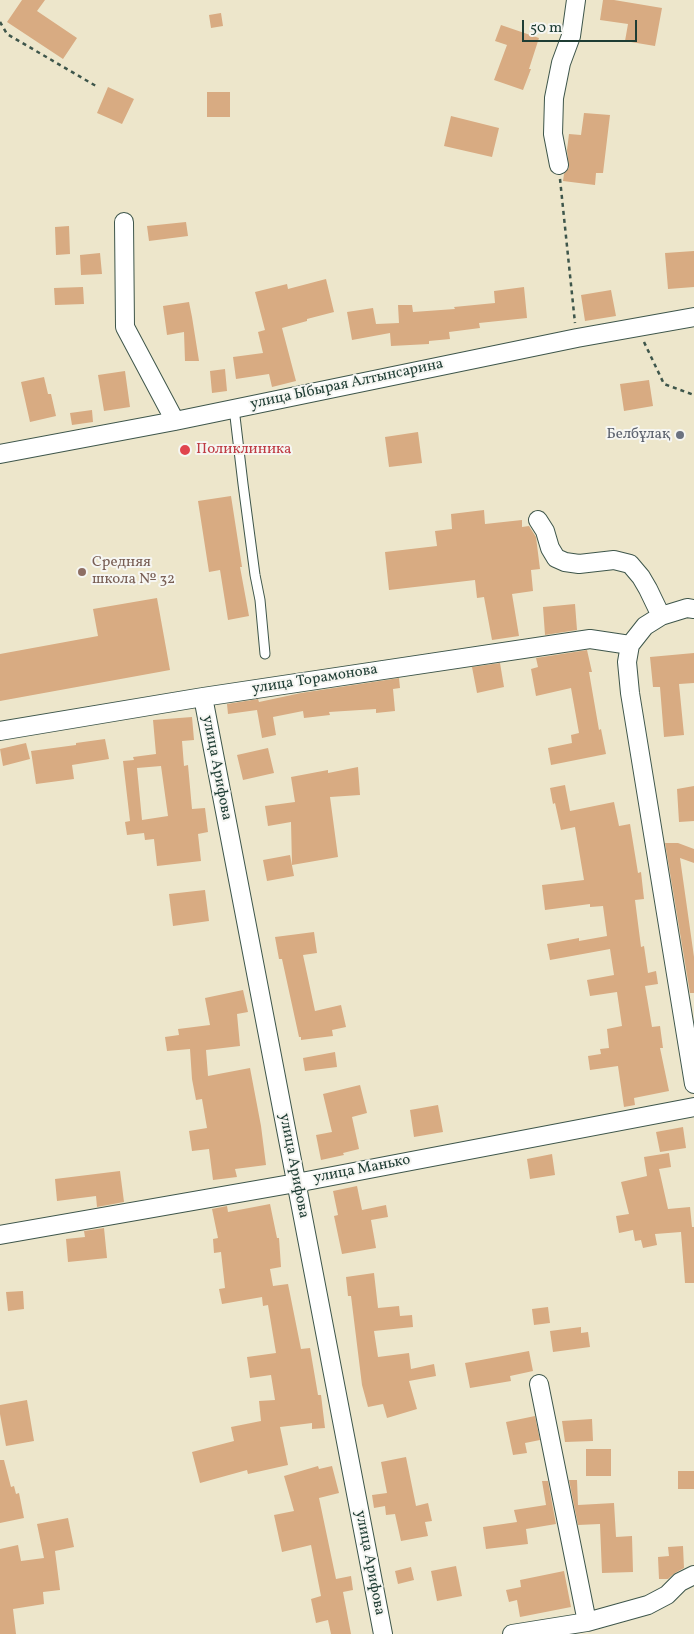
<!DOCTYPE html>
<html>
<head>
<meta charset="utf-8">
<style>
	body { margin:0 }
	#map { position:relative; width:694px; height:1634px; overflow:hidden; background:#ede6cb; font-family:Vollkorn,serif }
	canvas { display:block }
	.scale { position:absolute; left:522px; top:20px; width:115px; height:22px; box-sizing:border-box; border:2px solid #1f3d34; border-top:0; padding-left:6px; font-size:15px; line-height:18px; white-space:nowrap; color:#1f3d34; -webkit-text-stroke:4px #f6f6f2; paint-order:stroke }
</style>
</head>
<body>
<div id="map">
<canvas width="694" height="1634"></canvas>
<div class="scale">50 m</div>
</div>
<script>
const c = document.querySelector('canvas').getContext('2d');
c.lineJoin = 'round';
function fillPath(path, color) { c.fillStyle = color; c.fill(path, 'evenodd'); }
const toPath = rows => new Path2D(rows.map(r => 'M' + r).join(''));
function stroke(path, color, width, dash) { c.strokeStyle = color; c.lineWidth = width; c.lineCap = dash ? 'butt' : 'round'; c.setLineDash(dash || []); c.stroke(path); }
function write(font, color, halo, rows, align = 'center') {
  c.font = font + ' Vollkorn,serif'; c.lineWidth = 4; c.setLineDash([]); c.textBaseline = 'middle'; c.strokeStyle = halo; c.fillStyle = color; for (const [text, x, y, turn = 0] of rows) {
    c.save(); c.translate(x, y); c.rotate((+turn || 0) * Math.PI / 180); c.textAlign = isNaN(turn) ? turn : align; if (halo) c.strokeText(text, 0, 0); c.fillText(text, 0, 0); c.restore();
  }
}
fillPath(toPath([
	[22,0,45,0,37,11,77,38,63,59,7,22],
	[603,0,614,0,662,8,655,46,625,41,628,24,600,20],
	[221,13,223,26,211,28,209,15],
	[501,25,539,38,529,69,531,69,523,90,494,80,507,45,495,41],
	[108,87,134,99,122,124,97,113],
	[207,92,230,92,230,117,207,117],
	[584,113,610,115,603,173,596,173,595,185,563,181,564,174,569,168,567,150,569,134,581,135],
	[451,116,499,128,492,157,444,146],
	[186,222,188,236,149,241,147,226],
	[69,226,70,254,56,255,55,227],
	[694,251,694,287,668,289,665,253],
	[100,253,102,274,81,275,80,255],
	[326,279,334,312,307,319,307,321,282,328,296,381,272,387,269,374,236,379,233,357,263,353,258,332,265,330,255,292,287,284,288,289],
	[83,287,84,304,55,305,54,288],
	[524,287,527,318,479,323,480,328,449,332,450,339,429,341,429,344,391,346,390,333,352,340,347,312,373,308,376,324,399,323,398,305,412,305,413,312,455,309,454,307,495,303,494,291],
	[611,290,616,316,585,321,581,295],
	[189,302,192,317,199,361,185,361,184,332,167,335,163,306],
	[225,369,227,391,212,393,210,371],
	[125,371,130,407,104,411,98,375],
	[44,377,48,394,51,394,56,416,30,422,21,382],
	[649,380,653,406,624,411,620,384],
	[92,410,93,422,72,425,70,413],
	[418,432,422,463,389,467,385,437],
	[231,496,242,567,240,567,249,616,228,620,220,570,209,572,198,501],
	[484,510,485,524,522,520,522,527,529,526,536,537,540,569,531,570,533,591,512,594,519,636,492,640,484,597,477,598,475,580,389,590,385,552,437,546,435,531,452,529,451,514],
	[157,598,170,670,0,701,0,654,98,636,93,609],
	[575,604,577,630,545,635,543,607],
	[587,650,592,672,589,672,599,730,601,729,606,754,551,765,548,748,572,743,571,735,579,733,571,688,536,696,531,669,538,667,536,658],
	[694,653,694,683,679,684,684,735,664,737,660,687,653,687,650,657],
	[500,663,504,687,477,693,472,667],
	[399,678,400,688,393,689,395,711,376,713,376,709,329,712,330,715,304,718,303,711,273,717,276,735,262,738,257,710,228,714,227,704,258,699,259,702,301,693],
	[192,717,194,740,182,741,184,766,188,765,192,809,205,808,208,832,198,834,201,861,157,866,154,839,145,840,144,833,127,835,125,822,130,821,123,761,134,760,133,757,156,754,153,720],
	[161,766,168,816,142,820,137,768],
	[105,739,109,759,72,765,74,779,36,784,31,751,76,745,76,743],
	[26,743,30,759,3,766,0,749],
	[268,748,274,773,243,780,237,755],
	[358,767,360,795,330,797,338,857,292,865,291,822,268,826,265,806,295,802,291,777,328,770,328,773],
	[565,785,570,811,614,802,619,826,630,824,638,873,641,872,644,899,635,900,641,947,644,946,648,973,656,971,658,984,645,986,652,1027,660,1026,663,1048,660,1048,669,1091,634,1098,635,1105,624,1107,618,1066,590,1070,588,1056,601,1054,600,1049,609,1048,607,1029,622,1026,617,992,590,996,587,980,614,975,610,949,550,960,547,944,579,938,579,941,607,936,603,906,590,907,590,904,545,910,542,885,584,880,575,827,561,830,555,803,553,804,550,788],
	[694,786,694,821,679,822,677,789],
	[665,843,678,843,694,849,694,863,680,858,694,957,694,993,690,993],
	[290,855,294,876,267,881,263,860],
	[205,890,209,921,173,926,169,894],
	[314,932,317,953,303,955,315,1011,341,1005,346,1027,332,1030,333,1036,301,1040,301,1037,299,1037,282,959,279,959,275,937],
	[243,990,248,1012,237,1014,240,1046,206,1050,208,1076,250,1068,261,1126,266,1165,235,1169,237,1177,213,1180,209,1149,192,1151,189,1131,207,1128,202,1099,196,1100,192,1079,190,1049,167,1051,165,1037,179,1035,178,1029,210,1025,205,998],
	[335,1052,337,1067,305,1071,303,1058],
	[360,1085,367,1113,352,1117,359,1149,343,1153,344,1155,321,1160,316,1135,332,1132,323,1094],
	[438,1105,443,1132,414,1137,410,1110],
	[683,1127,686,1148,660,1152,656,1132],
	[669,1153,671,1167,659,1169,668,1209,690,1207,692,1227,694,1227,694,1283,685,1283,681,1232,655,1234,657,1245,643,1248,641,1240,635,1241,633,1230,619,1233,616,1216,629,1214,621,1182,647,1176,644,1157],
	[552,1154,555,1175,530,1179,527,1159],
	[120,1171,124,1202,97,1207,96,1196,57,1201,55,1179],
	[357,1186,362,1210,386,1205,388,1217,371,1220,376,1248,342,1254,334,1216,338,1215,333,1191],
	[270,1204,277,1238,279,1238,281,1267,270,1269,273,1286,288,1284,301,1349,310,1348,318,1395,321,1395,325,1428,312,1429,312,1423,280,1427,288,1465,248,1474,247,1470,200,1483,192,1452,234,1441,231,1427,261,1421,259,1401,275,1400,271,1375,250,1378,247,1357,276,1353,268,1305,263,1306,262,1297,222,1304,219,1289,225,1288,221,1252,214,1253,213,1239,218,1238,212,1209,227,1206,228,1212],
	[104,1228,107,1258,68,1262,66,1239,85,1237,84,1231],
	[374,1273,378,1308,399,1306,400,1316,412,1315,413,1327,374,1331,378,1357,409,1353,411,1369,434,1364,436,1376,409,1381,417,1409,387,1418,383,1404,368,1407,362,1385,351,1296,348,1296,346,1277],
	[23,1291,24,1309,8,1311,6,1292],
	[548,1307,550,1323,534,1325,532,1309],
	[581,1327,581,1333,588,1332,590,1347,553,1352,550,1331],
	[529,1351,533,1371,510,1376,511,1381,470,1388,465,1363],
	[27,1400,34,1441,6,1446,0,1414,0,1405],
	[535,1416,540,1440,525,1443,527,1453,513,1455,506,1422],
	[592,1419,593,1441,565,1442,562,1421],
	[586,1449,611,1449,611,1476,586,1476],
	[406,1457,416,1506,428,1503,432,1521,425,1522,428,1536,401,1541,395,1514,386,1515,385,1506,374,1508,372,1495,387,1493,381,1462],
	[0,1460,4,1460,11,1487,14,1486,16,1494,19,1493,24,1518,0,1523],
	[318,1466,319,1469,332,1466,339,1493,319,1498,336,1579,351,1576,353,1590,343,1592,351,1634,331,1634,328,1620,316,1623,311,1599,321,1596,311,1545,282,1552,274,1515,294,1511,284,1476],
	[678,1471,694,1471,694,1489,678,1489],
	[569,1480,577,1480,578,1505,614,1503,616,1537,632,1536,633,1572,602,1573,600,1524,578,1525],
	[542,1481,548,1481,556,1524,526,1529,528,1544,486,1549,483,1527,517,1522,514,1510,546,1505],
	[68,1518,74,1547,55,1551,60,1590,43,1592,44,1604,13,1609,16,1634,0,1634,0,1549,18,1545,21,1561,44,1558,37,1524],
	[683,1546,684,1568,675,1573,668,1579,659,1579,658,1557,669,1556,668,1547],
	[456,1566,462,1596,437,1601,431,1571],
	[411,1567,414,1580,398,1584,395,1571],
	[564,1571,571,1607,520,1617,517,1600,509,1602,506,1590,521,1587,520,1580]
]), '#d8ab82');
const service = toPath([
	[234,408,243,484,255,575,260,600,265,654]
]);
const minor = toPath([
	[559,165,553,134,554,98,561,63,571,36,576,0],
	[124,222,125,327,175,421],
	[0,454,175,421,577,338,694,317],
	[538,520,545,531,550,548,556,558,565,562,579,564,614,560,630,564,641,577,648,589,661,616],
	[694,609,687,608,661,616,645,626,630,645,627,662,630,693,694,1084],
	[203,697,383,1634],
	[0,731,203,697,590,639,630,645],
	[0,1235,296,1183,694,1107],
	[539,1384,587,1622],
	[512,1634,587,1622,648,1605,667,1595,680,1582,694,1575]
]);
stroke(service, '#3e564b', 11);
stroke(minor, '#3e564b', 20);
stroke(toPath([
	[0,22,7,34,96,86],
	[560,179,575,323],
	[644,342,664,384,694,395]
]), '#3e564b', 2.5, [4, 4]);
stroke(service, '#fff', 9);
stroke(minor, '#fff', 18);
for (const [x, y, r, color] of [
	[680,435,5,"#6b7280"],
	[185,450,6,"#e0444e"],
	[82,572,5,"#8d6e63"]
]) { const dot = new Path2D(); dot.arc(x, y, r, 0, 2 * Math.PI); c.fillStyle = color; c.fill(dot); stroke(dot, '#f6f6f2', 2); }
write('15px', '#1f3d34', '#f6f6f2', [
	["улица Ыбырая Алтынсарина",347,385,-12],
	["улица Торамонова",315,680,-9],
	["улица Арифова",216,768,79],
	["улица Арифова",293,1166,79],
	["улица Манько",362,1170,-11],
	["улица Арифова",369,1563,79]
]);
write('15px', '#5b616d', '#f6f6f2', [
	["Белбұлақ",670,435]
], 'right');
write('15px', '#be3a42', '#f6f6f2', [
	["Поликлиника",196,450]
], 'left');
write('15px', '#785e54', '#f6f6f2', [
	["Средняя",92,563],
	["школа № 32",92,580]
], 'left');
</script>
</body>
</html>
